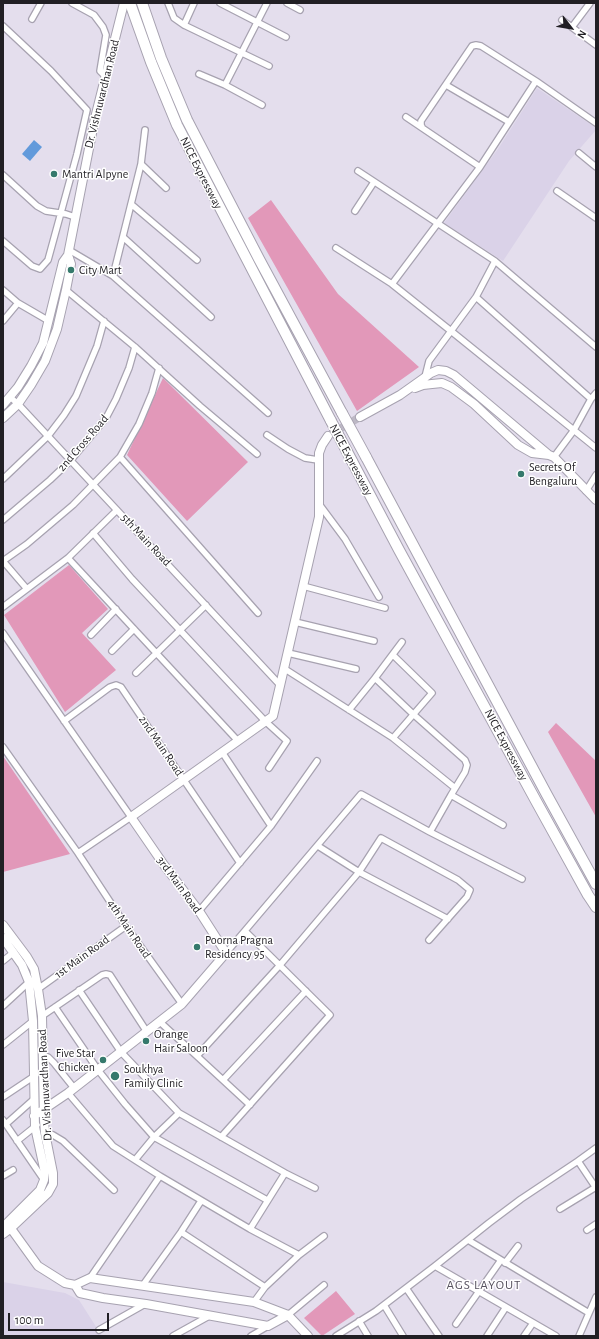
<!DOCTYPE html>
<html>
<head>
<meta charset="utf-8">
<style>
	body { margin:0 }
	#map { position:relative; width:599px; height:1339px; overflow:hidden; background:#e4deed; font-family:"Alegreya Sans",sans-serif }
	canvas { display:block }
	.frame { position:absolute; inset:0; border:4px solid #211f24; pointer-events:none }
	.north { position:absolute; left:551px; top:8px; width:40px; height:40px; -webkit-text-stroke:3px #fff; paint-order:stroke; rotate:121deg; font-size:11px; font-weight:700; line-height:16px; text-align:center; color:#211f24 }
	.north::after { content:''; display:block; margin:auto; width:14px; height:18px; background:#211f24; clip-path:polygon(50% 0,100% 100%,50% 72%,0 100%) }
	.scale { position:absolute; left:8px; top:1313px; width:101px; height:18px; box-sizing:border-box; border:2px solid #211f24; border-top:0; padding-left:5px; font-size:12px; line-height:14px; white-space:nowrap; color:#211f24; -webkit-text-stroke:3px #fff; paint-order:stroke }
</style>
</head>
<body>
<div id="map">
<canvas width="599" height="1339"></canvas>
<div class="frame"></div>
<div class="north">N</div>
<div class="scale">100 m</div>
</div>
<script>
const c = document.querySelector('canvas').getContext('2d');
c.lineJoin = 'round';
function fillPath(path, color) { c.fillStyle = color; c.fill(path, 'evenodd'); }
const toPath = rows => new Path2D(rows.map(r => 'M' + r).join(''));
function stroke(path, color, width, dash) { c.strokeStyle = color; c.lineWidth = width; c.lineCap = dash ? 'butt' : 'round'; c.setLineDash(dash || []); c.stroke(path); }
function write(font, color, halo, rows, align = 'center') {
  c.font = font + ' "Alegreya Sans",sans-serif'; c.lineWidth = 3; c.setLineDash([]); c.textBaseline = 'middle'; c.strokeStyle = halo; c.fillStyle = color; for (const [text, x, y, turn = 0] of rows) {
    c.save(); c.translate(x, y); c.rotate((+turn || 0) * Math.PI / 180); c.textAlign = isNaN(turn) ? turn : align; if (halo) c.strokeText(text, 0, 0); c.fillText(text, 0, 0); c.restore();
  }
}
fillPath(toPath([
	[537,88,596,128,596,130,569,161,503,261,444,223,498,149],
	[3,1282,65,1293,79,1300,102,1336,3,1336]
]), '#dad2e8');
fillPath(toPath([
	[271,200,338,294,419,367,357,411,248,218],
	[163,378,248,462,187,521,127,455],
	[69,565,108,609,82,633,116,670,65,712,4,615],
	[556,723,596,761,596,817,548,732],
	[3,756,70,854,3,872],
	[336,1291,355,1314,322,1336,304,1318]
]), '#e298b9');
fillPath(toPath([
	[34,140,42,147,30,161,22,154]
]), '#629adb');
stroke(toPath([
	[331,434,360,417]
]), '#bdb8c5', 8, [8, 4]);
const street = toPath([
	[72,3,94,15,103,27,106,35,100,71,106,77],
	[168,3,174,18,184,25,269,66],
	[220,3,286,37],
	[287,3,300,10],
	[32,19,41,3],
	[562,20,596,45],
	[184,25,194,3],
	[3,26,51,71,87,110,77,154,48,260,40,269,32,266,3,241],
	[572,27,590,3],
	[199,74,225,85,262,105],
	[225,85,267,3],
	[446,85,509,122],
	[406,117,480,167],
	[422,127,421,125,421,121,472,46,476,45,481,46,536,81],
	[579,153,596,167],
	[141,164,145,130],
	[358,171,495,261],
	[3,175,37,206,46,211,66,214,75,217],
	[557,191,596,218],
	[131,204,197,260],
	[355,211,374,182],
	[123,237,211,317],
	[336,248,392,284,451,331,596,448],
	[69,250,113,276,141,164,166,188],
	[113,276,268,413],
	[392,284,480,167,536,81,596,123],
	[3,290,18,303,49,321],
	[66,290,135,347,200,406,257,454],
	[476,297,495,261,596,347],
	[3,321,18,303],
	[425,377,429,361,476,297,591,399,596,393],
	[10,397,18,404,280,685],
	[267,435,288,449,305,458,318,460],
	[120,457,258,613],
	[554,457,574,430,591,399],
	[3,479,48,436,64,415,76,396,84,377,97,346,104,321],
	[586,491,596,475],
	[319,504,345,539,379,597],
	[3,520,50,480,71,460,106,418,116,399,129,368,135,347],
	[93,533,132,579,265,721,287,741,269,768],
	[68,558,238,741],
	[303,586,385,608],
	[27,589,3,561,27,544,73,505,120,457,139,424,152,393,159,368],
	[3,607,68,558,117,510],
	[295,622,374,641],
	[3,633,131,817,78,853],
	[91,635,116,609],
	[112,651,134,629],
	[288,653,356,669],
	[285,669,393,738,455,788],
	[136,673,206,605],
	[375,678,402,642],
	[64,721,110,687,116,685,121,687,240,863],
	[393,738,432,693,393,655],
	[3,747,78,853,126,926,182,1004],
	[222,752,271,826],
	[451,795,503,825],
	[430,832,522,879],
	[199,911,271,826,317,761],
	[429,940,467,897,470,890,458,880,381,838,359,872,448,919],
	[226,953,361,794,430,832,451,795,465,772,467,765,465,760,413,714,375,678,349,710],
	[3,961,14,952],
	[38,989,126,926],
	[79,990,121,1052,179,1113,285,1173,315,1188],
	[3,1006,29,982],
	[55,1007,98,1070,125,1104,154,1137,267,1200],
	[42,1016,102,975,106,974,110,975,147,1032],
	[160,1022,250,1105],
	[3,1045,33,1021],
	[42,1055,48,1057,54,1063,74,1088],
	[197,1056,280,965,359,872,318,846],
	[223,1080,306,991],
	[68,1093,113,1146,160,1176],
	[3,1097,33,1077],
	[3,1120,44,1180],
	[6,1124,33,1100],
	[45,1133,53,1135,63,1141,114,1190],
	[221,1137,330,1015,245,931],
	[17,1141,37,1125],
	[135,1160,154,1137,179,1113],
	[578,1161,596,1148],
	[3,1176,13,1170],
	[560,1209,596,1187],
	[250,1229,285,1173],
	[587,1230,596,1224],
	[181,1232,265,1287],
	[468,1240,589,1313],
	[299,1255,324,1236],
	[505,1263,518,1246],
	[435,1266,556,1336],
	[90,1278,160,1176,250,1229,299,1255,265,1287,254,1302],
	[143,1285,181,1232,201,1201],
	[406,1288,439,1336],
	[384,1305,403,1336],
	[288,1315,324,1285],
	[359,1321,368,1336],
	[456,1324,501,1260],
	[99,1330,145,1304],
	[173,1336,209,1316],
	[251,1336,268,1326],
	[336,1336,376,1311,435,1266,489,1223,521,1199,578,1161,596,1188],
	[487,1336,506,1307],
	[524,1336,533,1323],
	[579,1336,596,1297]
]);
const secondary = toPath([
	[415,388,423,385,432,384,442,383,451,387,474,404,518,445,532,453,549,455],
	[3,405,18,387,31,366,43,343,63,262,68,255,95,118,124,3],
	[360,417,400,395,431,373,438,370,446,371,454,375,549,455,554,457,596,500],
	[3,418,18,404,31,385,45,361,57,329,66,290,71,264,68,255],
	[3,925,27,957,34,969,38,989,42,1016,44,1120,45,1133,53,1173,53,1184,48,1193,11,1228,3,1234],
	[3,938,22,965,29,982,33,1021,35,1127,45,1173,44,1180,40,1190,4,1226],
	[34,1116,68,1093,182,1004,226,953,199,911,164,865,131,817,273,716,319,517,319,453,322,445,328,436],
	[7,1223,38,1266,65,1283,75,1285,80,1293,103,1298,146,1304,268,1326,288,1315],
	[75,1285,90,1278,254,1302,288,1315,308,1336]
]);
const highway = toPath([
	[130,3,151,62,177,125,331,421],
	[142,3,161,58,187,120,259,259,342,413],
	[366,457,547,795,596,884],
	[352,461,399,550,536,801,588,895,596,907]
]);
stroke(street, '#a7a2b0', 8);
stroke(secondary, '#a7a2b0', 10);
stroke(highway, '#a7a2b0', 12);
stroke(street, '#fff', 5.5);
stroke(secondary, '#fff', 8);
stroke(highway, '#fff', 10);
const highwayBridge = toPath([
	[342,413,366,457],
	[331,421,352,461]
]);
stroke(highwayBridge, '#a7a2b0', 12, []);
stroke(highwayBridge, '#fff', 10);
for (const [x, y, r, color] of [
	[54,174,4,"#35796c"],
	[71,270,4,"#35796c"],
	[521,474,4,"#35796c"],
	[197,947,4,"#35796c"],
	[146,1041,4,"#35796c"],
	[103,1060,4,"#35796c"],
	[115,1076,5,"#35796c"]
]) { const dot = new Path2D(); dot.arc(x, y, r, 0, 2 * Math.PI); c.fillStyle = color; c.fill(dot); stroke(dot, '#fff', 1.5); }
write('12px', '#211f24', '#fff', [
	["Dr. Vishnuvardhan Road",102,94,-76],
	["NICE Expressway",201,173,63],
	["2nd Cross Road",83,443,-49],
	["NICE Expressway",351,460,62],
	["5th Main Road",146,540,47],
	["NICE Expressway",506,745,62],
	["2nd Main Road",161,746,56],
	["3rd Main Road",179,885,54],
	["4th Main Road",129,929,56],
	["1st Main Road",82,957,-36],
	["Dr. Vishnuvardhan Road",45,1085,-93]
]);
write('12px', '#211f24', '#fff', [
	["Mantri Alpyne",62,174],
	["City Mart",79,270],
	["Secrets Of",529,467],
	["Bengaluru",529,481],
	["Poorna Pragna",205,940],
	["Residency 95",205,954],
	["Orange",154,1034],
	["Hair Saloon",154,1048],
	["Five Star",95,1053,"right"],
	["Chicken",95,1067,"right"],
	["Soukhya",124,1069],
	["Family Clinic",124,1083]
], 'left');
c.letterSpacing = '1px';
write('13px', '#57525f', '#fff', [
	["AGS LAYOUT",484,1285]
]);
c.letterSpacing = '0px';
</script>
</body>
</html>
